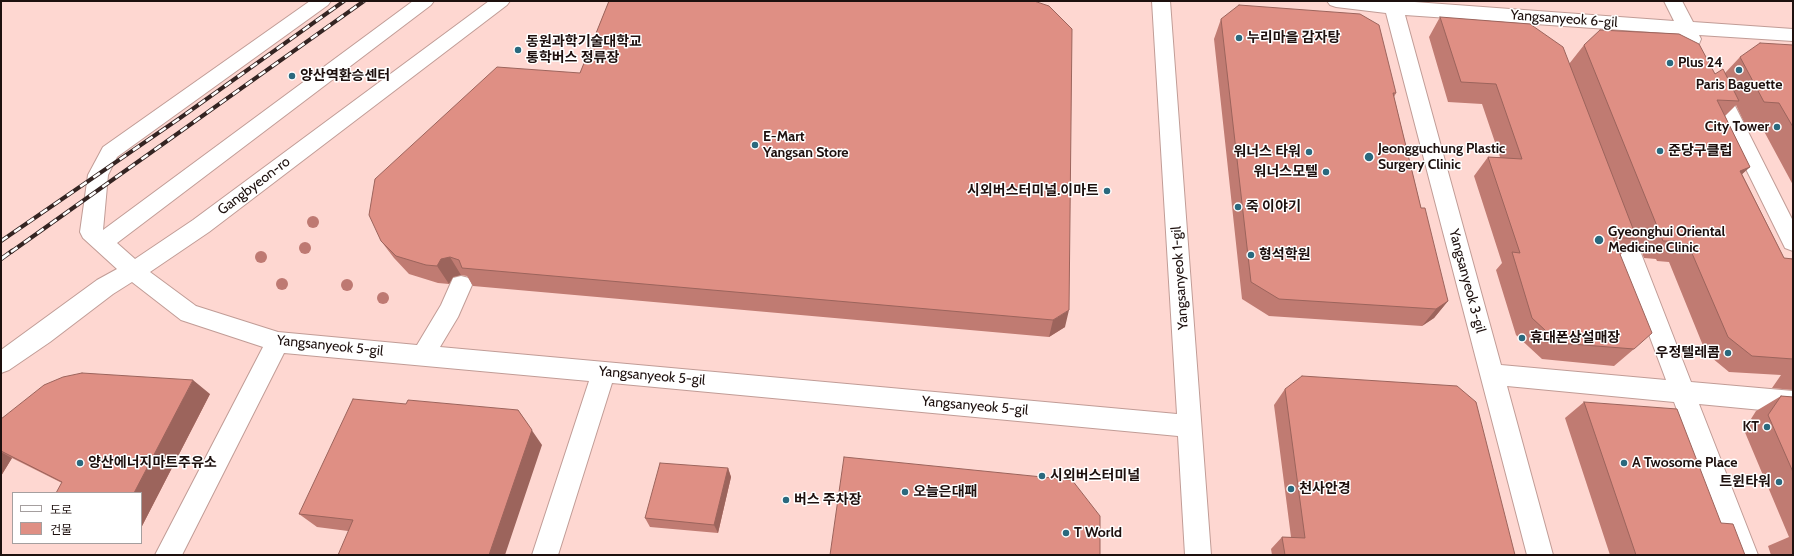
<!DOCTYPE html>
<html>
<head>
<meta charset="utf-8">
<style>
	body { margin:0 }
	#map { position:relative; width:1794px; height:556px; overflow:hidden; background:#fed7d1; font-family:Cabin,"Noto Sans KR",sans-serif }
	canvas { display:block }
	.frame { position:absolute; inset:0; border:2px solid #1d100e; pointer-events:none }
	.legend { position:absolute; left:12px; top:492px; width:130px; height:52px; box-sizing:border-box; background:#fff; border:1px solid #a59f9f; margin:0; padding:5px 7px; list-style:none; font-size:12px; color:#1d100e }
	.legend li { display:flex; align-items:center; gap:8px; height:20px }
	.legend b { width:20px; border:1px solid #a59f9f }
</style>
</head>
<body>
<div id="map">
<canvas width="1794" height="556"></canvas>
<div class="frame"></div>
<ul class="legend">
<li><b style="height:5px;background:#fff"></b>도로</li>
<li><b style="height:11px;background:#df8f84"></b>건물</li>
</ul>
</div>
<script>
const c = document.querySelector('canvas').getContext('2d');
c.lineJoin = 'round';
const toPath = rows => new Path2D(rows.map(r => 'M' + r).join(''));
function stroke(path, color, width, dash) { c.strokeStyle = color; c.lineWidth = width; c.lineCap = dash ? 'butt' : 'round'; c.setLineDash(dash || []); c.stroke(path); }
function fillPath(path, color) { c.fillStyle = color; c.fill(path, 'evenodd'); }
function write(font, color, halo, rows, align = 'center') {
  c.font = font + ' Cabin,"Noto Sans KR",sans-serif'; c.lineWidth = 3; c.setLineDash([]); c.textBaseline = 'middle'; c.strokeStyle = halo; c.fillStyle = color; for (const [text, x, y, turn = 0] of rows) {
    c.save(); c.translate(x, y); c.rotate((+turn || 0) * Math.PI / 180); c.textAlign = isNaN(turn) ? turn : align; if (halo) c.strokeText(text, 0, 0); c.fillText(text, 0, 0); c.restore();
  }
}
const minor = toPath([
	[310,1,331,1,328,5,117,157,108,175,103,230,413,1,434,1,431,5,117,243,135,259,193,220,489,1,510,1,507,5,209,232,150,272,196,306,278,332,417,345,441,305,453,278,461,276,469,278,472,285,458,317,440,347,1177,414,1152,1,1170,1,1211,555,1185,555,1178,436,612,383,558,555,532,555,589,381,284,353,182,555,155,555,263,347,181,320,132,282,113,294,50,342,9,370,1,373,1,350,97,280,117,269,83,238,80,232,88,175,103,147,310,1],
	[1327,1,1401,1,1674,21,1664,1,1682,1,1693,22,1793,29,1793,41,1699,35,1701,39,1699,44,1692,45,1685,44,1680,34,1405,15,1501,365,1666,380,1606,220,1610,214,1617,212,1624,214,1628,220,1691,382,1793,391,1793,413,1699,404,1758,555,1732,555,1674,402,1507,386,1553,555,1527,555,1386,13,1336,7,1330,5,1327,1],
	[1715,79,1722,81,1725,86,1793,221,1793,251,1785,248,1705,86,1708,81,1715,79]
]);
stroke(minor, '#c19c96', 2);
fillPath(minor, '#fff');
const railFar1 = toPath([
	[1,241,180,118,344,1],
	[11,252,364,1]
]);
const rail = toPath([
	[1,259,12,251]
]);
stroke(railFar1, '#342422', 4);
stroke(rail, '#342422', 4.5);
stroke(railFar1, '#fff', 2.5, [8]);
stroke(rail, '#fff', 3, [10]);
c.fillStyle = '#be7972';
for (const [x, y] of [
	[313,222],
	[305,248],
	[261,257],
	[282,284],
	[347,285],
	[383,298]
]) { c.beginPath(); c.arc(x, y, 6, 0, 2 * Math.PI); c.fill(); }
fillPath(toPath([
	[609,1,1065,327,1049,337,473,286,467,276,461,275,453,277,449,284,438,283,409,274,394,258,381,241,580,73],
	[1440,17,1569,64,1584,45,1715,74,1725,73,1740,57,1793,45,1793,185,1759,122,1744,122,1736,105,1725,116,1750,167,1742,174,1784,258,1793,259,1793,390,1772,388,1781,375,1729,372,1706,353,1669,262,1657,261,1656,259,1644,258,1637,239,1620,255,1634,349,1614,366,1542,359,1516,335,1496,270,1502,263,1474,176,1488,157,1500,157,1482,104,1448,102,1429,37],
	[1221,19,1396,93,1394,97,1421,208,1448,301,1434,318,1422,326,1269,316,1242,299,1214,39],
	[1285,389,1515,555,1272,555,1271,549,1282,537,1291,537,1274,405],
	[210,394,141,528,141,493,62,483,12,458,1,476,1,419],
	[1781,396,1793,397,1793,555,1771,555,1768,546,1789,537,1744,430,1756,411],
	[1584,402,1721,523,1745,555,1610,555,1565,418],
	[406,404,542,445,348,531,317,527,299,514],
	[728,468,731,477,718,533,650,527,645,518]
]), '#c07b72');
fillPath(toPath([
	[1750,167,1730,185,1740,171],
	[450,257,461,275,453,277,449,284,437,266,441,259],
	[1448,301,1434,318,1422,326,1436,309],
	[1069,310,1065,327,1049,337,1053,320],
	[193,380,210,394,141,528,141,493,134,493],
	[518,410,542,445,505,555,489,555],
	[1,452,12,458,1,476],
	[728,468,731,477,718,533,714,525]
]), '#9c645c');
const building = toPath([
	[609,1,1034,1,1049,6,1072,29,1069,310,1053,320,462,268,459,260,450,257,441,259,437,266,426,265,396,256,381,241,369,215,375,179,497,67,580,73,609,1],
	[1239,5,1360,14,1379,25,1396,93,1393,93,1421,208,1425,208,1448,301,1436,309,1279,299,1251,282,1221,19,1239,5],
	[1440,17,1530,24,1563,47,1637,239,1613,237,1652,333,1634,349,1559,343,1532,318,1512,252,1520,253,1488,157,1522,159,1496,84,1461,82,1440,17],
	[1600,30,1679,34,1699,44,1715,74,1723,69,1739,101,1717,100,1750,167,1740,171,1784,258,1793,259,1793,359,1752,356,1728,337,1688,244,1677,244,1676,241,1663,241,1584,45,1600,30],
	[1760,43,1793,45,1793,127,1779,103,1764,102,1740,57,1760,43],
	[82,373,193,380,134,493,56,493,62,482,1,451,1,419,44,385,63,377,82,373],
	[1302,376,1457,386,1476,402,1515,555,1285,555,1282,537,1305,538,1285,389,1302,376],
	[1781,396,1793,397,1793,472,1768,415,1781,396],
	[353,399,406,404,408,400,518,410,532,430,489,555,338,555,353,520,299,514,353,399],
	[1584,402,1677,409,1721,523,1733,524,1745,555,1636,555,1584,402],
	[844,457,1072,480,1100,516,1100,555,830,555,844,457],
	[660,463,728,468,714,525,645,518,660,463]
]);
fillPath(building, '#df8f84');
stroke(building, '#9c645c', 1);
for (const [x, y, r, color] of [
	[1239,38,4,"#2a697e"],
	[518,50,4,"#2a697e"],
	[1670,63,4,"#2a697e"],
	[1739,70,4,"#2a697e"],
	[292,76,4,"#2a697e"],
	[1777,127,4,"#2a697e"],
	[755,145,4,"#2a697e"],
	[1660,151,4,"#2a697e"],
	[1309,152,4,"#2a697e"],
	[1369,157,5,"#2a697e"],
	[1326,172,4,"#2a697e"],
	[1107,191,4,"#2a697e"],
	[1238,207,4,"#2a697e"],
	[1599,240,5,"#2a697e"],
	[1251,255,4,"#2a697e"],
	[1522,338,4,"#2a697e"],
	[1728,353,4,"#2a697e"],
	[1767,427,4,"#2a697e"],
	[80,463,4,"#2a697e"],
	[1624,463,4,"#2a697e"],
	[1042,476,4,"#2a697e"],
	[1779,482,4,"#2a697e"],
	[1291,489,4,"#2a697e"],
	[905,492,4,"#2a697e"],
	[786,500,4,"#2a697e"],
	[1066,533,4,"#2a697e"]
]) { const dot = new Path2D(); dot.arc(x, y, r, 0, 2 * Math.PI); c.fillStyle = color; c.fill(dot); stroke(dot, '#fff', 1.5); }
write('14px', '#1d100e', '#fff', [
	["Yangsanyeok 6-gil",1564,19,4],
	["Gangbyeon-ro",254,186,-37],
	["Yangsanyeok 1-gil",1180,278,-94],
	["Yangsanyeok 3-gil",1467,281,75],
	["Yangsanyeok 5-gil",330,346,6],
	["Yangsanyeok 5-gil",652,376,5],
	["Yangsanyeok 5-gil",975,406,5]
]);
write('bold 14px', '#1d100e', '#fff', [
	["누리마을 감자탕",1247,38],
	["동원과학기술대학교",526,42],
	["통학버스 정류장",526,58],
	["Plus 24",1678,63],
	["양산역환승센터",300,76],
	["Paris Baguette",1739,85,"center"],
	["City Tower",1769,127,"right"],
	["E-Mart",763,137],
	["Yangsan Store",763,153],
	["Jeongguchung Plastic",1378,149],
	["Surgery Clinic",1378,165],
	["준당구클럽",1668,151],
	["워너스 타워",1301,152,"right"],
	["워너스모텔",1318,172,"right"],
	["시외버스터미널.이마트",1099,191,"right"],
	["죽 이야기",1246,207],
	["Gyeonghui Oriental",1608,232],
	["Medicine Clinic",1608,248],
	["형석학원",1259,255],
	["휴대폰상설매장",1530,338],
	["우정텔레콤",1720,353,"right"],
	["KT",1759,427,"right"],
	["양산에너지마트주유소",88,463],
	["A Twosome Place",1632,463],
	["시외버스터미널",1050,476],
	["트윈타워",1771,482,"right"],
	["천사안경",1299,489],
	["오늘은대패",913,492],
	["버스 주차장",794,500],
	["T World",1074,533]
], 'left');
</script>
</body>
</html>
